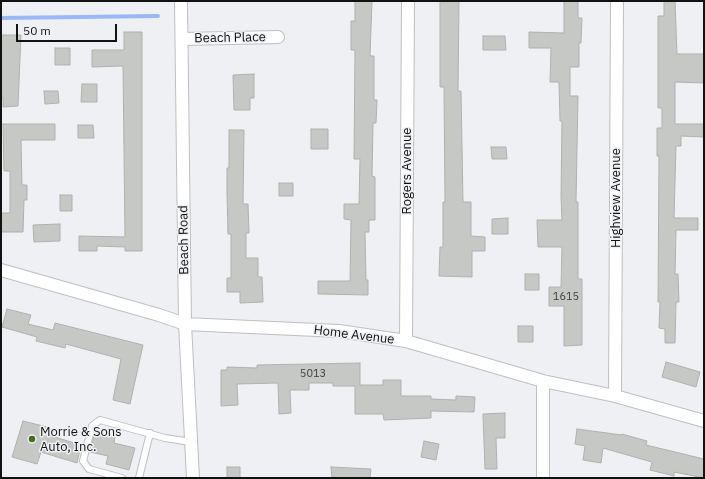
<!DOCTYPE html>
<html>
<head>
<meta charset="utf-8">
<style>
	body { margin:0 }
	#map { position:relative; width:705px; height:479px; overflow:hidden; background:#eff0f3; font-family:"IBM Plex Sans",sans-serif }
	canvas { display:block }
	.frame { position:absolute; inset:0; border:2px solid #121213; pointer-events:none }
	.scale { position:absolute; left:16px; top:24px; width:101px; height:18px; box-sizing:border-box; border:2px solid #121213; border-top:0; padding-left:5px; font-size:12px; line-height:14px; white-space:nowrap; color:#121213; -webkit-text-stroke:3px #eff0f3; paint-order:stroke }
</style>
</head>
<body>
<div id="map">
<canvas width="705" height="479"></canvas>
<div class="frame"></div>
<div class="scale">50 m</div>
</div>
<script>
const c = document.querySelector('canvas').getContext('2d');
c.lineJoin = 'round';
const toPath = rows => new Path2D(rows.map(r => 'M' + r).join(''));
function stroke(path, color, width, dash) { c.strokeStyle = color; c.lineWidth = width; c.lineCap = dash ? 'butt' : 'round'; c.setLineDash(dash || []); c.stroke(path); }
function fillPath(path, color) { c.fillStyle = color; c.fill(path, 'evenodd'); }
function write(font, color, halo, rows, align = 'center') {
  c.font = font + ' "IBM Plex Sans",sans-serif'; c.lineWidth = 3; c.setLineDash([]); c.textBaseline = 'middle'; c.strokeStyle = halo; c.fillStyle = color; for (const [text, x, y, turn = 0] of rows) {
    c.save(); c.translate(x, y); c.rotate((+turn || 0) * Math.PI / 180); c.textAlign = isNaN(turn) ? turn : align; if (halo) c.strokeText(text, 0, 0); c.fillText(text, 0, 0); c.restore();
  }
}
stroke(toPath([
	[1,18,158,16]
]), '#9ab8f5', 4);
const building = toPath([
	[355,1,372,1,370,56,374,56,374,100,377,100,376,123,373,123,372,176,375,177,375,220,369,220,369,232,365,232,366,280,368,280,368,295,318,294,318,281,350,281,351,220,344,219,344,204,359,204,360,159,354,159,355,50,351,50,351,21,355,21,355,1],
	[440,1,459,1,458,91,461,91,463,202,471,202,471,236,485,237,485,251,472,251,472,277,439,276,440,247,443,247,443,202,445,202,444,87,440,87,440,1],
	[564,1,578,1,578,18,582,18,581,43,579,43,579,67,570,67,570,96,578,96,576,202,578,202,578,279,582,279,582,345,564,346,564,306,549,306,549,287,561,287,562,247,538,247,537,220,562,220,561,196,562,121,560,121,559,82,550,82,551,48,529,48,529,32,564,33,564,1],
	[664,1,675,1,677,54,704,54,704,83,675,82,675,124,704,124,704,137,681,136,681,146,676,146,674,218,698,218,698,230,676,230,675,274,678,274,679,302,676,302,675,343,665,343,665,329,659,328,660,302,658,302,659,156,657,156,657,128,662,128,662,108,658,108,658,16,664,16,664,1],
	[124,32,142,32,142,251,125,251,125,247,97,246,97,251,79,251,79,236,125,237,123,66,92,67,92,50,124,50,124,32],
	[1,35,21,35,18,106,3,107,3,98,1,98,1,35],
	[483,36,505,36,506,50,483,50,483,36],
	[55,48,70,48,70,65,55,65,55,48],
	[254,74,254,98,250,98,250,110,234,110,233,75,254,74],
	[82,84,97,84,97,102,81,102,82,84],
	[44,91,58,91,59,103,45,104,44,91],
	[3,124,55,124,55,140,21,140,22,185,27,185,27,200,24,200,23,232,1,232,1,213,10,213,10,171,4,171,3,124],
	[78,125,93,125,94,138,78,138,78,125],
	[311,129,328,129,328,149,311,149,311,129],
	[229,130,244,130,243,204,248,204,249,233,246,233,246,258,258,258,258,277,262,277,263,302,240,303,240,292,227,292,227,278,231,278,231,234,228,234,227,192,227,168,229,168,229,130],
	[491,147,506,147,507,159,492,159,491,147],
	[279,183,293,183,293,196,279,196,279,183],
	[60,195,72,195,72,211,60,211,60,195],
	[508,218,508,234,492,234,492,219,508,218],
	[60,224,60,241,34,242,33,225,60,224],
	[525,274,539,274,539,290,525,290,525,274],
	[7,309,31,315,28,324,53,330,55,323,143,345,130,404,113,400,121,359,66,344,65,348,36,341,37,337,2,327,7,309],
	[518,326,533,326,533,342,518,342,518,326],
	[666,362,700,372,696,387,662,377,666,362],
	[360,363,360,385,383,385,383,380,401,380,401,396,431,396,431,399,456,400,456,396,475,397,474,412,431,411,431,418,384,420,383,414,355,414,355,386,333,386,333,383,309,383,309,390,290,390,291,413,279,414,278,383,237,384,238,405,221,406,221,370,227,370,227,367,257,368,257,365,360,363],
	[505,413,505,438,496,438,497,469,485,469,483,414,505,413],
	[23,421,47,427,45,434,81,445,77,463,41,452,37,464,12,457,23,421],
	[577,429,622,435,622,434,647,441,646,445,704,459,704,478,674,472,674,476,650,470,652,462,603,448,601,463,583,460,585,446,575,444,577,429],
	[95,432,115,437,114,443,135,448,129,470,106,464,108,456,90,452,95,432],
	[424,441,439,444,436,460,421,457,424,441],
	[227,467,240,467,240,478,227,478,227,467],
	[331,467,371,469,370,478,332,478,331,467]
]);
fillPath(building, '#c6c8c5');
stroke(building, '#afb1ae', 1);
const service = toPath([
	[122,478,89,469,83,461,92,426,100,420,165,438,191,442],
	[139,478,150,433]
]);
const minor = toPath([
	[181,1,185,324,193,478],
	[182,39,278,37],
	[1,270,159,315,185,324,339,331,406,341,543,381,615,396,704,421],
	[406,341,408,1],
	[615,396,617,1],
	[543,478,543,381]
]);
stroke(service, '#bebfc2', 8);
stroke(minor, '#bebfc2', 14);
stroke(service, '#fff', 6);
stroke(minor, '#fff', 12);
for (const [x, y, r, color] of [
	[32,439,4,"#466c26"]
]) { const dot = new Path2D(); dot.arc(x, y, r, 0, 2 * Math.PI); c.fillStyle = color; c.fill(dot); stroke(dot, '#eff0f3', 1.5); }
write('11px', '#3f4040', null, [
	["1615",566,297],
	["5013",313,374]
]);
write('13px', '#121213', '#eff0f3', [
	["Beach Place",230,38,-1],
	["Rogers Avenue",407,171,-90],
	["Highview Avenue",616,198,-90],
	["Beach Road",184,240,-91],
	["Home Avenue",354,335,7]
]);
write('13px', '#121213', '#eff0f3', [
	["Morrie & Sons",40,432],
	["Auto, Inc.",40,447]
], 'left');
</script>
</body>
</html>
